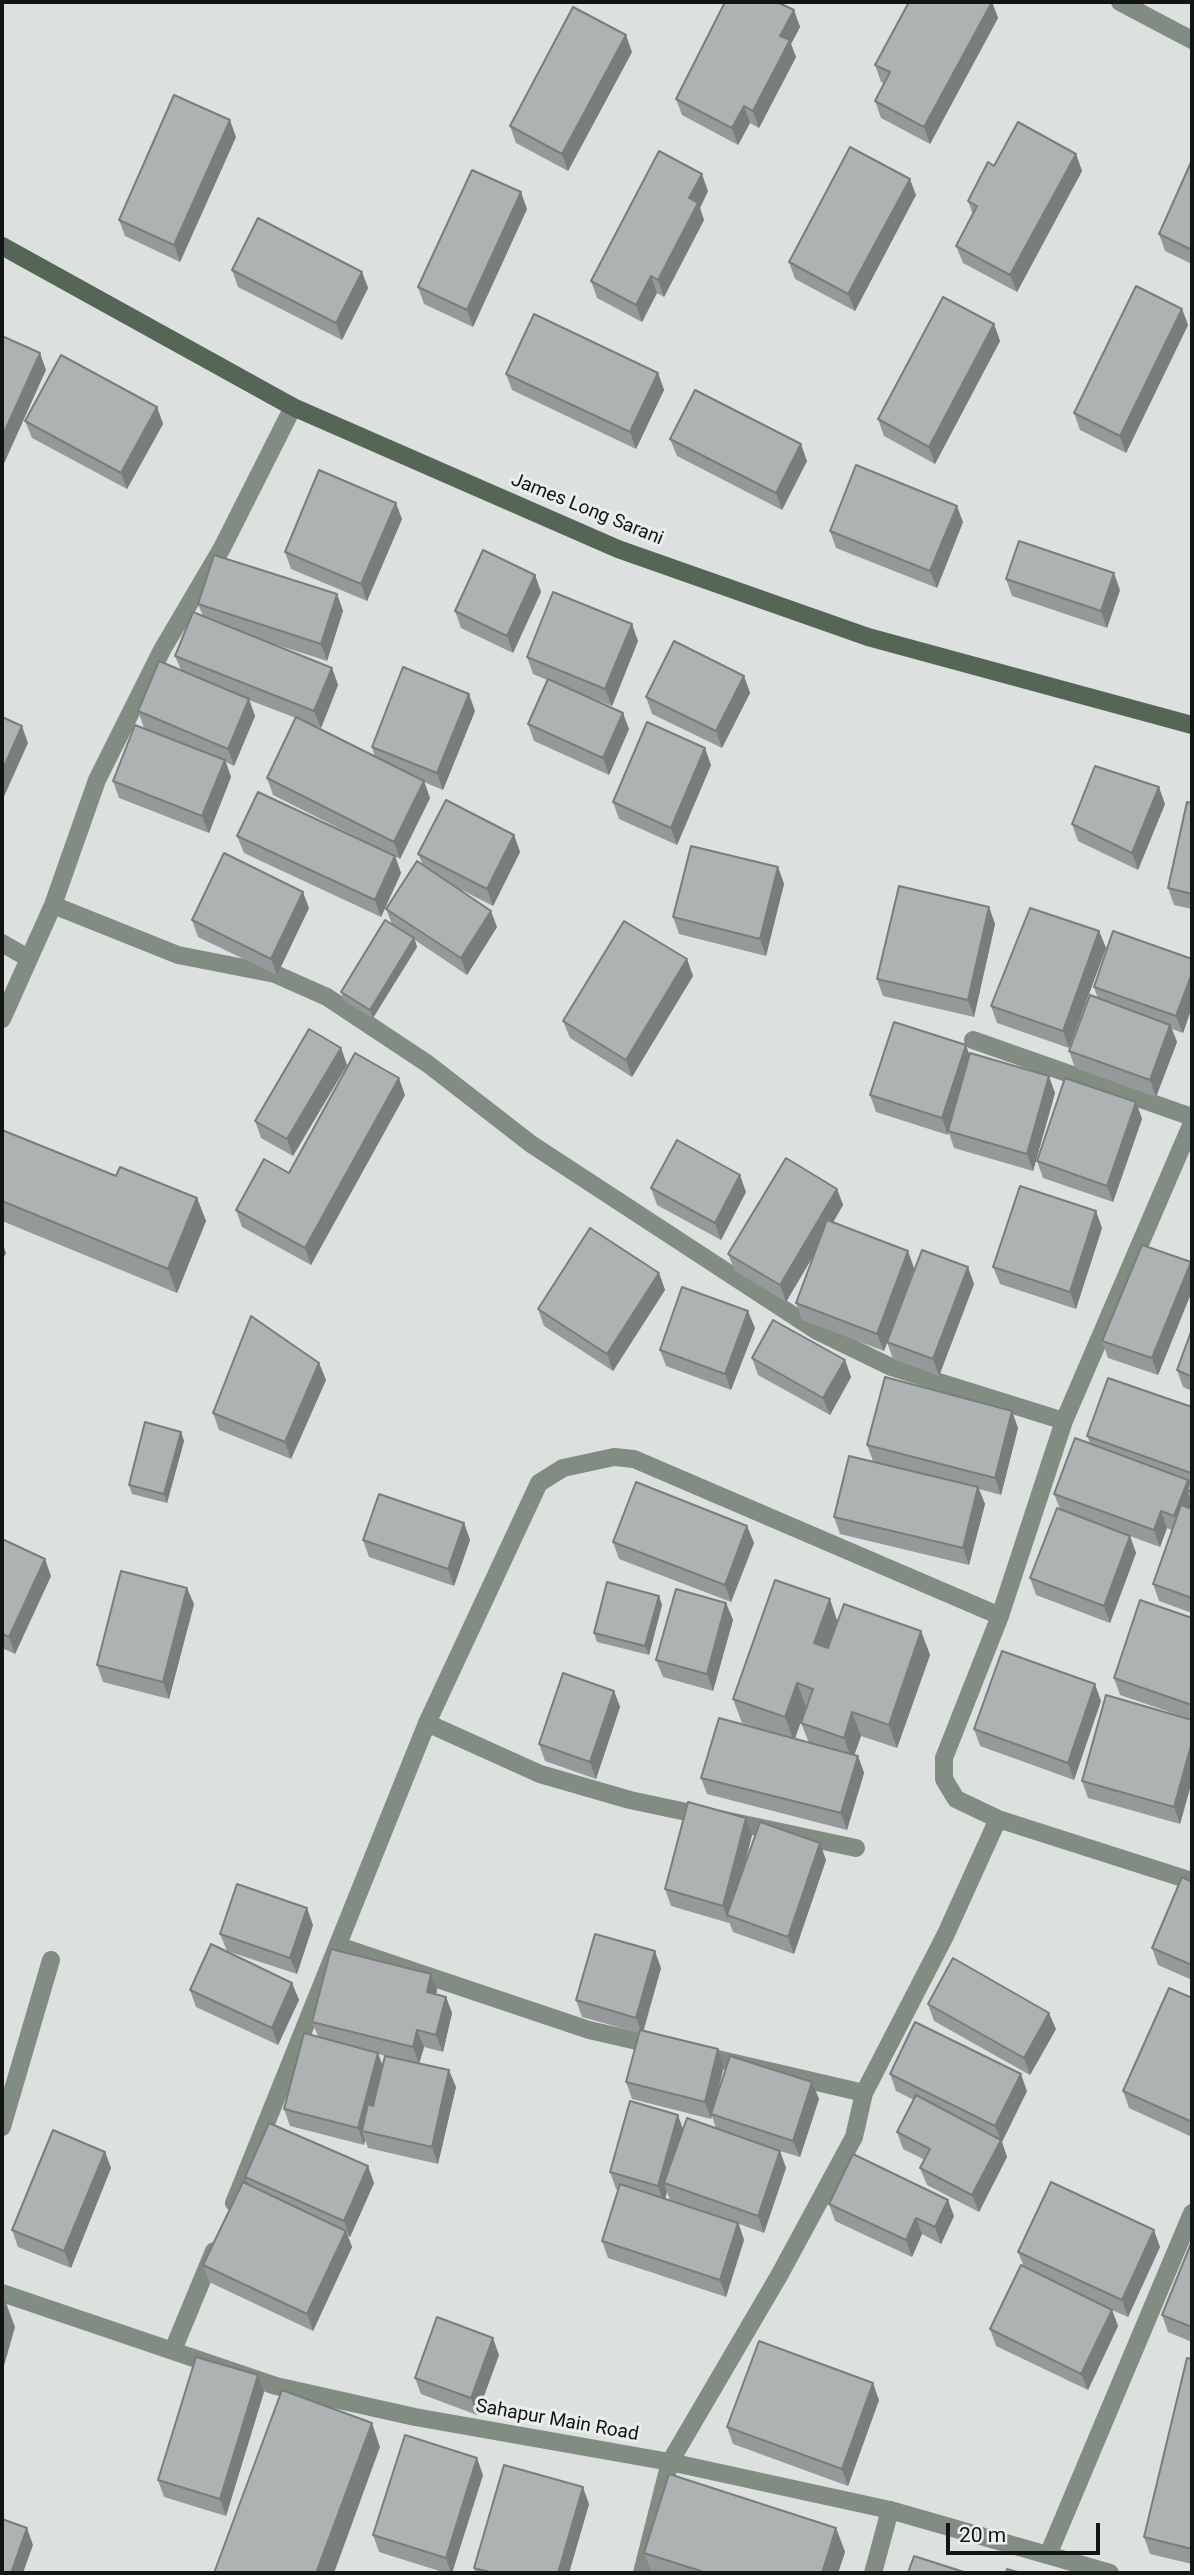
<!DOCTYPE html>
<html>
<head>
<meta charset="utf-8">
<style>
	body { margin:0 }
	#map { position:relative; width:1194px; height:2575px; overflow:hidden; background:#dce1e0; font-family:Roboto,sans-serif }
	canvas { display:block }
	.frame { position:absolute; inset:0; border:4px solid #131414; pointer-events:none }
	.scale { position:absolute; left:946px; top:2523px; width:154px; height:32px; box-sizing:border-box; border:4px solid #131414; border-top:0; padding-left:9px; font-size:21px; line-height:24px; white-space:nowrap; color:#131414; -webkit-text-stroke:5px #eaeeed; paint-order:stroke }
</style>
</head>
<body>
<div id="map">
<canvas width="1194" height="2575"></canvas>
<div class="frame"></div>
<div class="scale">20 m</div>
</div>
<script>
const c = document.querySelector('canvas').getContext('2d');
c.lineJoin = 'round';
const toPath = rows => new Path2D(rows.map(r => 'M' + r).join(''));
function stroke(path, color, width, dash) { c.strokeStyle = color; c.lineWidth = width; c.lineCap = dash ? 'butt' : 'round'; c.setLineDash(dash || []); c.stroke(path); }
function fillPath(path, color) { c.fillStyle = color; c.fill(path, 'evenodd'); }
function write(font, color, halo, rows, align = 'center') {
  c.font = font + ' Roboto,sans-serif'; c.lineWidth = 6; c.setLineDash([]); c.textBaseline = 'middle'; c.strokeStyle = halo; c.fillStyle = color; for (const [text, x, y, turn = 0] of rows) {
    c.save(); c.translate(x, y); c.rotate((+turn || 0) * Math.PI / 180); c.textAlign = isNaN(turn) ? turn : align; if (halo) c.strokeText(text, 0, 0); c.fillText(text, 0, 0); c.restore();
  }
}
stroke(toPath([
	[1120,2,1192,40],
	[53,905,178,955,275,974,327,997,428,1064,531,1144,817,1331,891,1367,1064,1421],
	[2,943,28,958],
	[2,1019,53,905,97,780,162,650,222,548,293,407],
	[973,1040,1192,1117],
	[1192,1123,1064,1421,1000,1616,944,1758,944,1779,956,1799,998,1819,1192,1881],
	[427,1723,540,1774,630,1800,856,1848],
	[339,1946,589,2030,659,2046],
	[700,2055,864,2093],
	[2,2127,51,1960],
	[234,2203,427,1723,539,1483,563,1468,614,1457,634,1459,1000,1616],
	[173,2350,214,2251],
	[1048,2555,1192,2213],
	[642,2573,670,2462,780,2274,854,2137,864,2093,945,1936,998,1819],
	[873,2573,890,2510]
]), '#818c82', 18);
stroke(toPath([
	[2,2293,276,2386,415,2417,670,2462,890,2510,1110,2573]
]), '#818c82', 18);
stroke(toPath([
	[2,246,293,407,618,549,868,637,1192,725]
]), '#556556', 18);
fillPath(toPath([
	[992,2,998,18,930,144,881,118,875,101,884,83,881,82,875,65],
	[794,10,800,27,791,44,796,57,759,128,750,123,738,145,682,115,676,99],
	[632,52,568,171,516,143,510,126],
	[236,137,180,262,125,236,119,220],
	[1076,154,1082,171,1017,292,963,263,956,246,973,215,968,201,994,166],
	[1192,160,1192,264,1165,251,1159,234],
	[708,191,700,208,704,220,664,297,657,293,642,322,597,298,591,281],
	[916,195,855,311,795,279,789,262],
	[527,209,473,327,424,304,418,287],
	[232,270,362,272,368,288,342,340,238,287],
	[1182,309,1188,325,1126,453,1080,430,1074,413],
	[994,324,1000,341,935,464,884,436,878,419],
	[658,373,664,390,636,449,512,390,506,374],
	[157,407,163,424,127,489,32,438,25,421],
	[670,439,807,461,782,510,677,456],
	[402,519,367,601,291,569,285,552],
	[963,522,937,588,836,548,830,531],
	[535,575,541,592,513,653,461,628,455,611],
	[1006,579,1120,590,1107,628,1012,596],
	[337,594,343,611,327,661,262,640,332,668,338,685,321,728,307,723,375,757,372,747,475,711,443,790,424,782,430,798,400,859,273,795,267,778,296,718,249,700,255,716,234,766,226,762,231,777,209,833,119,798,113,781,144,728,138,711,181,670,175,656,203,616,198,604],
	[638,641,612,706,577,692,629,729,609,775,534,741,528,724,547,680,533,674,527,657],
	[744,676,750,693,722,748,652,714,646,697],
	[711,765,677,845,619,819,613,802],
	[1192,803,1192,909,1174,905,1168,888],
	[1165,804,1138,870,1078,841,1072,824],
	[514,835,520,852,493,906,452,885,497,927,467,975,415,940,417,947,373,1018,344,1001,341,992,392,924,386,909,423,865,418,854],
	[237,836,395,856,401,873,381,917,244,853],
	[778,867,784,884,766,956,679,934,673,917],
	[989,907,995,924,974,1017,883,996,877,979],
	[309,908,277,975,198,937,192,920],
	[1099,931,1106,948,1069,1048,997,1023,991,1006],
	[687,959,693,976,632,1077,570,1038,563,1021],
	[1192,959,1192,1007,1183,1033,1172,1029,1177,1042,1156,1097,1075,1068,1069,1051,1098,999,1094,987],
	[341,1048,347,1065,293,1156,261,1138,255,1121],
	[969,1056,1055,1093,1033,1171,954,1148,949,1133,948,1135,876,1112,870,1095],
	[405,1095,311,1265,242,1227,236,1210],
	[1136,1102,1142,1119,1113,1202,1043,1178,1037,1161],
	[2,1130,116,1176,197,1198,206,1221,177,1293,2,1221],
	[651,1188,746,1192,721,1240,657,1205],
	[837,1189,843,1205,833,1223,914,1268,884,1351,802,1320,796,1303,814,1255,786,1302,735,1271,728,1254],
	[1102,1228,1076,1309,1000,1284,993,1267],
	[1191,1262,1192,1266,1192,1291,1158,1375,1108,1358,1102,1341],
	[659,1273,665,1290,613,1371,544,1326,538,1309],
	[974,1284,939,1376,893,1359,887,1342],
	[755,1328,731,1390,666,1366,660,1350],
	[1192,1329,1192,1391,1183,1387,1177,1370],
	[752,1358,845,1360,851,1377,830,1415,758,1375],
	[319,1363,326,1380,291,1459,219,1430,213,1413],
	[1192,1407,1192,1505,1192,1504,1190,1508,1192,1509,1192,1613,1159,1601,1153,1584,1172,1530,1167,1528,1160,1547,1130,1536,1136,1553,1110,1623,1036,1595,1030,1578,1060,1509,1054,1494,1090,1443,1087,1436],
	[1018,1428,1001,1495,979,1489,985,1504,969,1565,840,1534,834,1517,873,1461,867,1445],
	[181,1432,184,1441,167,1503,132,1494,129,1485],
	[464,1523,470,1540,454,1586,369,1557,363,1540],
	[747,1526,754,1543,731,1602,619,1559,613,1542],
	[2,1539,51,1576,15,1654,2,1648],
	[659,1596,662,1605,649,1655,597,1642,594,1633],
	[726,1603,733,1620,713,1691,663,1677,656,1660],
	[194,1604,169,1699,103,1682,97,1665],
	[1192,1618,1192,1781,1180,1824,1088,1798,1082,1781,1187,1718,1120,1695,1114,1678],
	[838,1621,921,1631,930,1655,897,1748,861,1736,854,1756,858,1756,864,1773,847,1830,707,1794,701,1778,762,1730,742,1723,733,1699],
	[806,1707,807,1707,801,1723,809,1743,795,1739],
	[614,1691,620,1707,596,1779,545,1761,539,1744],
	[1101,1701,1074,1780,980,1746,974,1729],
	[752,1835,743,1872,826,1860,794,1954,733,1932,729,1922,729,1923,671,1906,665,1889],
	[1192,1882,1192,1980,1158,1965,1152,1948],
	[313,1925,297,1974,227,1951,220,1934],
	[661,1968,644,2030,718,2049,724,2066,715,2102,812,2082,819,2099,800,2157,780,2151,786,2168,764,2233,739,2224,744,2240,726,2297,608,2258,602,2241,618,2190,616,2189,610,2172,683,2129,716,2129,712,2116,711,2119,632,2099,626,2082,639,2033,582,2017,576,2000],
	[667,2192,670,2200,712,2215,665,2199],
	[431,1974,437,1990,436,1994,446,1997,452,2013,443,2052,424,2047,419,2064,456,2087,438,2164,368,2148,365,2140,364,2145,290,2126,284,2109,318,2036,312,2022],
	[378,2054,409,2062,382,2066],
	[292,1983,299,2000,278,2045,196,2007,190,1990],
	[1192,1998,1192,2137,1129,2108,1123,2091],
	[928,2004,1056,2029,1030,2075,934,2021],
	[890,2074,1027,2091,1002,2142,1007,2157,979,2212,927,2185,920,2168,925,2160,903,2149,897,2132,914,2100,896,2091],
	[105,2152,111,2168,71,2268,18,2247,12,2230],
	[245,2177,374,2183,350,2237,348,2236,352,2247,313,2331,209,2282,203,2265,248,2184],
	[829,2204,954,2216,941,2244,922,2234,912,2257,835,2221],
	[1192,2241,1192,2342,1168,2332,1162,2315],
	[1160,2247,1128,2317,1112,2310,1118,2326,1088,2390,996,2346,990,2329,1024,2267,1018,2252],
	[499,2355,477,2415,421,2394,415,2378],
	[1192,2359,1192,2564,1150,2554,1144,2537],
	[264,2392,226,2516,164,2497,158,2480],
	[879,2400,848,2486,733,2444,727,2427],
	[483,2475,452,2573,446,2573,379,2552,373,2535],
	[589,2504,569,2573,476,2573,474,2568],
	[836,2528,845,2552,838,2573,652,2573,644,2553]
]), '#96999a');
fillPath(toPath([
	[992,2,998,18,930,144,924,127],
	[794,10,800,27,791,44,796,57,759,128,753,111,780,36],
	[626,35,632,52,568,171,562,154],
	[744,106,750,123,738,145,732,128],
	[230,120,236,137,180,262,174,245],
	[1076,154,1082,171,1017,292,1010,275],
	[702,174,708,191,700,208,704,220,664,297,658,280,689,198],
	[910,179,916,195,855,311,848,294],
	[521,192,527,209,473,327,467,310],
	[362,272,368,288,342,340,336,323],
	[651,276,657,293,642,322,636,305],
	[1182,309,1188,325,1126,453,1120,436],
	[994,324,1000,341,935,464,929,447],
	[40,353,46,370,2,468,2,437],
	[658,373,664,390,636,449,630,432],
	[157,407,163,424,127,489,121,473],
	[801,444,807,461,782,510,776,493],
	[396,503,402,519,367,601,361,584],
	[957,506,963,522,937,588,930,571],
	[1114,573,1120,590,1107,628,1101,611],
	[535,575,541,592,513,653,507,636],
	[337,594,343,611,327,661,321,644],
	[632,624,638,641,612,706,605,689],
	[332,668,338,685,321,728,314,711],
	[744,676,750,693,722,748,716,731],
	[469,694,475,711,443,790,437,773],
	[249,699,255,716,234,766,228,749],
	[623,713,629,729,609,775,603,758],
	[22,726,28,743,2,801,2,771],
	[705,748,711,765,677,845,671,828],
	[225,760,231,777,209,833,202,816],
	[424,781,430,798,400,859,394,842],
	[1159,787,1165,804,1138,870,1132,853],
	[514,835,520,852,493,906,487,889],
	[395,856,401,873,381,917,375,900],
	[778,867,784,884,766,956,760,939],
	[303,892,309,908,277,975,271,959],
	[989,907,995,924,974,1017,968,1000],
	[491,911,497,927,467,975,461,958],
	[1099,931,1106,948,1069,1048,1063,1031],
	[414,938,417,947,373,1018,370,1010],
	[687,959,693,976,632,1077,626,1060],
	[1192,973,1192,1007,1183,1033,1176,1016],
	[1170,1025,1177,1042,1156,1097,1150,1080],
	[966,1045,972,1062,948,1131,948,1135,942,1118],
	[341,1048,347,1065,293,1156,287,1139],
	[1049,1076,1055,1093,1033,1171,1027,1154],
	[399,1078,405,1095,311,1265,305,1248],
	[1136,1102,1142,1119,1113,1202,1107,1186],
	[740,1175,746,1192,721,1240,715,1223],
	[837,1189,843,1205,786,1302,780,1285],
	[197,1198,206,1221,177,1293,168,1269],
	[1096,1211,1102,1228,1076,1309,1070,1292],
	[2,1242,6,1253,2,1261],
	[908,1251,914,1268,884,1351,877,1334],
	[1191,1262,1192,1266,1192,1291,1158,1375,1152,1358],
	[968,1267,974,1284,939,1376,933,1359],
	[659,1273,665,1290,613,1371,607,1354],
	[748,1311,755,1328,731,1390,725,1374],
	[845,1360,851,1377,830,1415,823,1398],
	[319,1363,326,1380,291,1459,285,1442],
	[1012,1411,1018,1428,1001,1495,995,1478],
	[181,1432,184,1441,167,1503,164,1494],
	[1188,1480,1192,1490,1187,1490,1192,1504,1181,1533,1174,1516],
	[978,1487,985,1504,969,1565,963,1548],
	[1161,1511,1167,1528,1160,1547,1154,1530],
	[464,1523,470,1540,454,1586,448,1569],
	[747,1526,754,1543,731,1602,725,1585],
	[1130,1536,1136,1553,1110,1623,1104,1606],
	[45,1559,51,1576,15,1654,9,1637],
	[187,1588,194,1604,169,1699,163,1682],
	[659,1596,662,1605,649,1655,645,1646],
	[830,1599,838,1623,823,1666,814,1643],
	[726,1603,733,1620,713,1691,707,1674],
	[921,1631,930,1655,897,1748,889,1725],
	[797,1683,806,1707,794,1741,785,1717],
	[1095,1684,1101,1701,1074,1780,1068,1763],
	[614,1691,620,1707,596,1779,590,1762],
	[852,1712,861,1736,852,1761,844,1738],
	[1192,1742,1192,1781,1180,1824,1174,1807],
	[858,1756,864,1773,847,1830,841,1813],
	[746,1818,752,1835,731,1917,727,1915,729,1923,723,1906],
	[820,1843,826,1860,794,1954,788,1937],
	[307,1908,313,1925,297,1974,290,1958],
	[655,1951,661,1968,642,2034,636,2018],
	[431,1974,437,1990,433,2009,427,1992],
	[292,1983,299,2000,278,2045,272,2028],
	[446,1997,452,2013,443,2052,436,2035],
	[1049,2013,1056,2029,1030,2075,1024,2058],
	[417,2030,424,2047,419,2064,413,2047],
	[718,2049,724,2066,711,2119,705,2102],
	[378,2053,384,2069,367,2132,362,2131,365,2140,364,2145,358,2128],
	[449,2070,456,2087,438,2164,432,2147],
	[1021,2074,1027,2091,1002,2142,1007,2157,979,2212,972,2195,1001,2141,995,2126],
	[812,2082,819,2099,800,2157,793,2141],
	[678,2115,684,2132,664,2183,667,2192,664,2203,658,2186],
	[780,2151,786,2168,764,2233,758,2216],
	[105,2152,111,2168,71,2268,64,2251],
	[368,2166,374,2183,350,2237,344,2221],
	[948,2200,954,2216,941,2244,935,2227],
	[916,2218,922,2234,912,2257,906,2240],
	[738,2223,744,2240,726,2297,720,2280],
	[1154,2230,1160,2247,1128,2317,1122,2300],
	[346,2231,352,2247,313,2331,307,2314],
	[6,2303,15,2327,2,2373,2,2319],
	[1112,2310,1118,2326,1088,2390,1081,2374],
	[493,2338,499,2355,477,2415,471,2398],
	[258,2375,264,2392,226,2516,220,2499],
	[873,2383,879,2400,848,2486,842,2469],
	[372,2423,380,2447,334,2573,316,2573],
	[477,2458,483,2475,452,2573,451,2573,446,2558],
	[583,2487,589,2504,569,2573,558,2573],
	[27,2528,33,2545,23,2573,11,2573],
	[836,2528,845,2552,838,2573,822,2573]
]), '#7a7d7d');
const building = toPath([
	[725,2,777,2,794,10,780,36,790,40,753,111,744,106,732,128,676,99,725,2],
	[909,2,992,2,924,127,875,101,890,72,875,65,909,2],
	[573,7,626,35,562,154,510,126,573,7],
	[174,95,230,120,174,245,119,220,174,95],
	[1018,122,1076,154,1010,275,956,246,977,206,968,201,988,162,994,166,1018,122],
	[850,147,910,179,848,294,789,262,850,147],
	[659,151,702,174,689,198,698,203,658,280,651,276,636,305,591,281,659,151],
	[1192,160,1192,250,1159,234,1192,160],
	[472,170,521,192,467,310,418,287,472,170],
	[258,218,362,272,336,323,232,270,258,218],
	[1136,286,1182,309,1120,436,1074,413,1136,286],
	[943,297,994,324,929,447,878,419,943,297],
	[534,314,658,373,630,432,506,374,534,314],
	[2,336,40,353,2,437,2,336],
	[61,355,157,407,121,473,25,421,61,355],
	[695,390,801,444,776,493,670,439,695,390],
	[856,465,957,506,930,571,830,531,856,465],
	[319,470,396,503,361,584,285,552,319,470],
	[1019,541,1114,573,1101,611,1006,579,1019,541],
	[483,550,535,575,507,636,455,611,483,550],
	[214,555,337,594,321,644,198,604,214,555],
	[553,592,632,624,605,689,527,657,553,592],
	[193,612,332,668,314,711,175,656,193,612],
	[674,641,744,676,716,731,646,697,674,641],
	[159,661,249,699,228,749,138,711,159,661],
	[403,667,469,694,437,773,372,747,403,667],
	[548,679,623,713,603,758,528,724,548,679],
	[2,717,22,726,2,771,2,717],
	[296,717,424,781,394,842,267,778,296,717],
	[647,722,705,748,671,828,613,802,647,722],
	[135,725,225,760,202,816,113,781,135,725],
	[1095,766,1159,787,1132,853,1072,824,1095,766],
	[258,792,395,856,375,900,237,836,258,792],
	[446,800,514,835,487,889,418,854,446,800],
	[1187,802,1192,803,1192,894,1168,888,1187,802],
	[691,846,778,867,760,939,673,917,691,846],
	[224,853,303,892,271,959,192,920,224,853],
	[417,861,491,911,461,958,386,909,417,861],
	[899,886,989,907,968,1000,877,979,899,886],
	[1030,908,1099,931,1063,1031,991,1006,1030,908],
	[385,920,414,938,370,1010,341,992,385,920],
	[624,921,687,959,626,1060,563,1021,624,921],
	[1113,931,1192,959,1192,973,1176,1016,1094,987,1113,931],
	[1090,995,1170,1025,1150,1080,1069,1051,1090,995],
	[894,1022,966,1045,942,1118,870,1095,894,1022],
	[309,1029,341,1048,287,1139,255,1121,309,1029],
	[355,1053,399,1078,305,1248,236,1210,264,1159,289,1173,355,1053],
	[970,1053,1049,1076,1027,1154,948,1131,970,1053],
	[1065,1078,1136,1102,1107,1186,1037,1161,1065,1078],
	[2,1130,116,1176,120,1167,197,1198,168,1269,2,1201,2,1130],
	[677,1140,740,1175,715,1223,651,1188,677,1140],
	[786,1158,837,1189,780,1285,728,1254,786,1158],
	[1020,1186,1096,1211,1070,1292,993,1267,1020,1186],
	[827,1220,908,1251,877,1334,796,1303,827,1220],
	[590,1228,659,1273,607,1354,538,1309,590,1228],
	[1142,1245,1191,1262,1152,1358,1102,1341,1142,1245],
	[922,1250,968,1267,933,1359,887,1342,922,1250],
	[682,1287,748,1311,725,1374,660,1350,682,1287],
	[251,1316,319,1363,285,1442,213,1413,251,1316],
	[773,1320,845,1360,823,1398,752,1358,773,1320],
	[1192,1329,1192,1377,1177,1370,1192,1329],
	[885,1377,1012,1411,995,1478,867,1445,885,1377],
	[1108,1378,1192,1407,1192,1469,1191,1473,1087,1436,1108,1378],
	[145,1422,181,1432,164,1494,129,1485,145,1422],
	[1075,1438,1188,1480,1174,1516,1161,1511,1154,1530,1054,1494,1075,1438],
	[849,1456,978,1487,963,1548,834,1517,849,1456],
	[1192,1475,1192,1492,1187,1490,1192,1475],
	[636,1482,747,1526,725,1585,613,1542,636,1482],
	[379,1494,464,1523,448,1569,363,1540,379,1494],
	[1181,1505,1192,1509,1192,1598,1153,1584,1181,1505],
	[1057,1508,1130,1536,1104,1606,1030,1578,1057,1508],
	[2,1539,45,1559,9,1637,2,1634,2,1539],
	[121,1571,187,1588,163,1682,97,1665,121,1571],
	[775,1580,830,1599,814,1643,828,1648,844,1604,921,1631,889,1725,852,1712,844,1738,801,1723,813,1689,797,1683,785,1717,733,1699,775,1580],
	[607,1582,659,1596,645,1646,594,1633,607,1582],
	[676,1589,726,1603,707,1674,656,1660,676,1589],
	[1140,1600,1192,1618,1192,1705,1114,1678,1140,1600],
	[1002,1651,1095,1684,1068,1763,974,1729,1002,1651],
	[563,1673,614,1691,590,1762,539,1744,563,1673],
	[1106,1695,1192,1720,1192,1742,1174,1807,1082,1781,1106,1695],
	[719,1718,858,1756,841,1813,701,1778,719,1718],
	[688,1802,746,1818,723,1906,665,1889,688,1802],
	[760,1822,820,1843,788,1937,727,1915,760,1822],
	[1182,1877,1192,1882,1192,1965,1152,1948,1182,1877],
	[237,1884,307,1908,290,1958,220,1934,237,1884],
	[595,1934,655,1951,636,2018,576,2000,595,1934],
	[211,1944,292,1983,272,2028,190,1990,211,1944],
	[331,1949,431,1974,427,1992,446,1997,436,2035,417,2030,413,2047,312,2022,331,1949],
	[953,1958,1049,2013,1024,2058,928,2004,953,1958],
	[1169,1988,1192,1998,1192,2122,1123,2091,1169,1988],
	[915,2022,1021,2074,995,2126,890,2074,915,2022],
	[640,2030,718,2049,705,2102,626,2082,640,2030],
	[304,2033,378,2053,358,2128,284,2109,304,2033],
	[385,2056,449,2070,432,2147,362,2131,368,2104,373,2106,385,2056],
	[730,2056,812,2082,793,2141,711,2114,730,2056],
	[916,2095,1001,2140,972,2195,920,2168,930,2149,897,2132,916,2095],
	[630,2101,678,2115,658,2186,610,2172,630,2101],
	[687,2118,780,2151,758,2216,664,2183,687,2118],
	[269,2123,368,2166,344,2221,245,2177,269,2123],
	[53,2130,105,2152,64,2251,12,2230,53,2130],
	[853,2154,948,2200,935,2227,916,2218,906,2240,829,2204,853,2154],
	[243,2182,346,2231,307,2314,203,2265,243,2182],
	[1051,2182,1154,2230,1122,2300,1018,2252,1051,2182],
	[620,2184,738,2223,720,2280,602,2241,620,2184],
	[1192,2241,1192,2327,1162,2315,1192,2241],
	[1021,2265,1112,2310,1081,2374,990,2329,1021,2265],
	[2,2302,6,2303,2,2319,2,2302],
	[437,2317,493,2338,471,2398,415,2378,437,2317],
	[759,2341,873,2383,842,2469,727,2427,759,2341],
	[196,2357,258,2375,220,2499,158,2480,196,2357],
	[1187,2358,1192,2359,1192,2549,1144,2537,1187,2358],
	[282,2390,372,2423,316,2573,214,2573,282,2390],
	[405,2435,477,2458,446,2558,373,2535,405,2435],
	[504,2465,583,2487,558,2573,493,2573,474,2568,504,2465],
	[669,2474,836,2528,822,2573,707,2573,644,2553,669,2474],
	[2,2519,27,2528,11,2573,2,2573,2,2519],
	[914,2556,967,2573,908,2573,914,2556],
	[1007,2569,1021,2573,1006,2573,1007,2569]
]);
fillPath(building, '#aeb2b3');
stroke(building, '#7a7d7d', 2);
write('19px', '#131414', '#eaeeed', [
	["James Long Sarani",587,510,22],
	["Sahapur Main Road",557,2421,10]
]);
</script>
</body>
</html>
